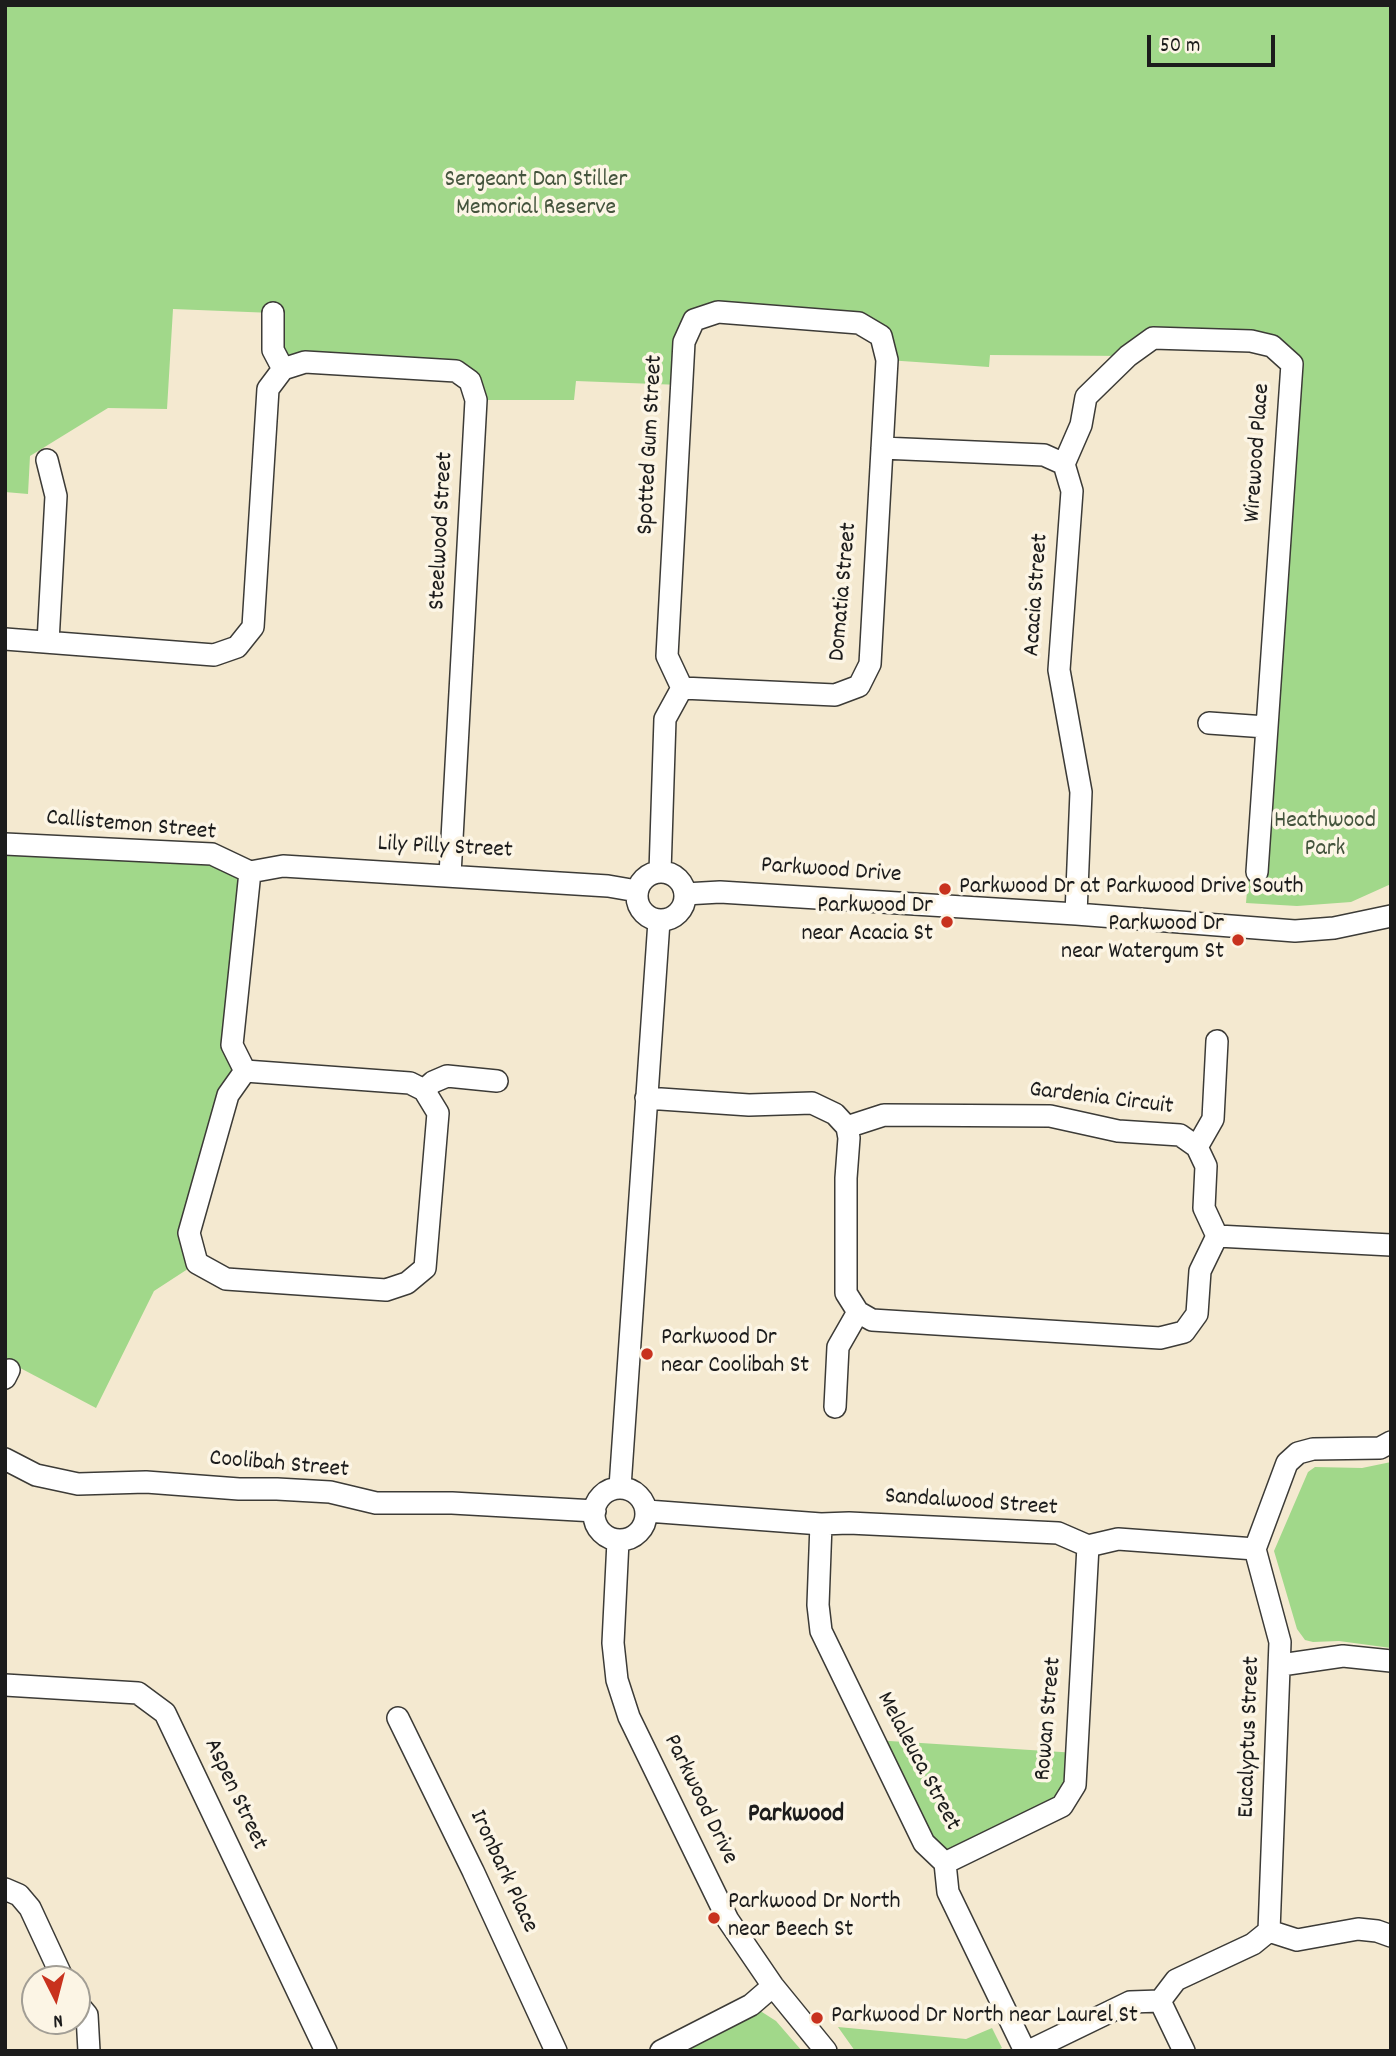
<!DOCTYPE html>
<html>
<head>
<meta charset="utf-8">
<style>
	body { margin:0 }
	#map { position:relative; width:1396px; height:2056px; overflow:hidden; background:#f4e9d0; font-family:Dekko,sans-serif }
	canvas { display:block }
	.frame { position:absolute; inset:0; border:7px solid #1c1c1c; pointer-events:none }
	.north { position:absolute; left:21px; top:1965px; width:70px; height:70px; box-sizing:border-box; background:#fcf5e5; border:2px solid #a29e95; border-radius:50%; rotate:174deg; font-size:19px; font-weight:700; line-height:28px; text-align:center; color:#1c1c1c }
	.north::after { content:''; display:block; margin:auto; width:24px; height:32px; background:#c8321e; clip-path:polygon(50% 0,100% 100%,50% 72%,0 100%) }
	.scale { position:absolute; left:1147px; top:35px; width:128px; height:32px; box-sizing:border-box; border:4px solid #1c1c1c; border-top:0; padding-left:9px; font-size:21px; line-height:24px; white-space:nowrap; color:#1c1c1c; -webkit-text-stroke:5px #fcf5e5; paint-order:stroke }
</style>
</head>
<body>
<div id="map">
<canvas width="1396" height="2056"></canvas>
<div class="frame"></div>
<div class="north">N</div>
<div class="scale">50 m</div>
</div>
<script>
const c = document.querySelector('canvas').getContext('2d');
c.lineJoin = 'round';
function fillPath(path, color) { c.fillStyle = color; c.fill(path, 'evenodd'); }
const toPath = rows => new Path2D(rows.map(r => 'M' + r).join(''));
function stroke(path, color, width, dash) { c.strokeStyle = color; c.lineWidth = width; c.lineCap = dash ? 'butt' : 'round'; c.setLineDash(dash || []); c.stroke(path); }
function write(font, color, halo, rows, align = 'center') {
  c.font = font + ' Dekko,sans-serif'; c.lineWidth = 7; c.setLineDash([]); c.textBaseline = 'middle'; c.strokeStyle = halo; c.fillStyle = color; for (const [text, x, y, turn = 0] of rows) {
    c.save(); c.translate(x, y); c.rotate((+turn || 0) * Math.PI / 180); c.textAlign = isNaN(turn) ? turn : align; if (halo) c.strokeText(text, 0, 0); c.fillText(text, 0, 0); c.restore();
  }
}
fillPath(toPath([
	[5,5,1391,5,1391,884,1351,902,1297,906,1246,903,1289,383,1272,346,1153,338,1128,356,990,355,989,367,887,360,859,323,694,320,681,385,576,381,574,400,476,400,470,381,283,369,273,313,173,309,167,409,108,408,30,456,28,494,5,492],
	[5,844,212,854,250,872,232,1045,245,1071,189,1233,197,1263,154,1291,96,1408,5,1360],
	[1391,1462,1391,1648,1339,1641,1313,1642,1305,1640,1297,1629,1274,1551,1308,1472,1315,1467,1362,1468],
	[874,1740,1077,1753,1062,1806,945,1863],
	[751,2005,776,2021,802,2051,661,2051],
	[838,2027,966,2039,992,2028,1002,2048,996,2051,855,2051]
]), '#a1d88a');
const minor = toPath([
	[273,313,273,350,283,369],
	[882,448,1044,455,1064,464,1072,491,1059,670,1081,792,1076,914],
	[47,460,56,496,48,642],
	[1064,464,1081,425,1086,397,1128,356,1153,338,1251,341,1272,346,1292,364,1257,872],
	[5,639,214,655,237,647,253,627,268,389,283,369,305,362,456,371,470,381,476,400,450,875],
	[1209,723,1266,727],
	[5,844,212,854,250,872],
	'637 896a24 24 0 1 1 48 0a24 24 0 1 1-48 0Z',
	[250,872,283,866,608,886,637,891],
	[660,872,665,719,682,688,667,656,684,342,694,320,718,312,859,323,881,336,887,360,870,664,859,686,835,695,682,688],
	[685,894,720,892,1076,914,1295,931,1334,928,1391,916],
	[245,1071,410,1083,424,1090,438,1113,425,1268,407,1283,386,1290,226,1279,197,1263,189,1233,228,1095,245,1071,232,1045,250,872],
	[424,1090,433,1082,447,1076,497,1081],
	[646,1098,749,1105,812,1103,835,1114,847,1127,849,1138,846,1178,846,1293,858,1312,872,1320,1160,1338,1184,1332,1197,1314,1200,1271,1217,1236,1204,1208,1206,1166,1197,1147,1180,1135,1118,1131,1050,1116,884,1115,847,1127],
	[1197,1147,1213,1119,1217,1041],
	[1217,1236,1391,1245],
	[5,1378,9,1370],
	[835,1407,838,1347,858,1312],
	[5,1459,36,1475,78,1484,146,1482,239,1489,277,1489,330,1492,376,1503,452,1503,595,1511],
	[620,1487,659,921],
	'594 1514a26 26 0 1 1 52 0a26 26 0 1 1-52 0Z',
	[647,1511,821,1524,849,1523,1058,1533,1088,1546,1118,1539,1255,1549],
	[821,1524,818,1605,821,1631,924,1843,945,1863,948,1892,1025,2051],
	[618,1541,613,1643,617,1680,629,1717,728,1920,773,1986,826,2051],
	[1255,1549,1280,1642,1269,1931],
	[1255,1549,1287,1463,1298,1453,1313,1449,1380,1448,1391,1442],
	[1281,1665,1343,1656,1391,1661],
	[5,1685,138,1693,165,1713,326,2051],
	[398,1718,473,1871,556,2051],
	[945,1863,1062,1806,1075,1785,1088,1546],
	[5,1889,19,1895,30,1908,63,1979],
	[1160,2001,1184,2051],
	[77,2003,87,2015,89,2051],
	[661,2051,751,2005,773,1986],
	[1029,2051,1130,2002,1160,2001,1176,1980,1253,1944,1269,1931,1297,1940,1358,1929,1377,1931,1391,1936]
]);
stroke(minor, '#3c3b37', 24);
stroke(minor, '#fff', 21);
for (const [x, y, r, color] of [
	[945,889,7,"#c8321e"],
	[947,922,7,"#c8321e"],
	[1238,940,7,"#c8321e"],
	[647,1354,7,"#c8321e"],
	[714,1918,7,"#c8321e"],
	[817,2018,7,"#c8321e"]
]) { const dot = new Path2D(); dot.arc(x, y, r, 0, 2 * Math.PI); c.fillStyle = color; c.fill(dot); stroke(dot, '#fcf5e5', 2.5); }
write('24px', '#44543d', '#fcf5e5', [
	["Sergeant Dan Stiller",536,182],
	["Memorial Reserve",536,210],
	["Heathwood",1325,823],
	["Park",1325,851]
]);
write('24px', '#1c1c1c', '#fcf5e5', [
	["Spotted Gum Street",652,445,-87],
	["Wirewood Place",1259,453,-86],
	["Steelwood Street",443,531,-87],
	["Domatia Street",845,592,-85],
	["Acacia Street",1038,595,-86],
	["Callistemon Street",131,827,5],
	["Lily Pilly Street",445,849,3],
	["Parkwood Drive",831,872,4],
	["Gardenia Circuit",1101,1100,7],
	["Coolibah Street",279,1466,5],
	["Sandalwood Street",971,1504,4],
	["Rowan Street",1050,1719,-85],
	["Eucalyptus Street",1251,1737,-88],
	["Melaleuca Street",917,1762,62],
	["Aspen Street",234,1795,65],
	["Parkwood Drive",699,1800,64],
	["Ironbark Place",502,1872,65]
]);
write('24px', '#1c1c1c', '#fcf5e5', [
	["Parkwood Dr at Parkwood Drive South",959,889],
	["Parkwood Dr",933,908,"right"],
	["near Acacia St",933,936,"right"],
	["Parkwood Dr",1224,926,"right"],
	["near Watergum St",1224,954,"right"],
	["Parkwood Dr",661,1340],
	["near Coolibah St",661,1368],
	["Parkwood Dr North",728,1904],
	["near Beech St",728,1932],
	["Parkwood Dr North near Laurel St",831,2018]
], 'left');
write('bold 26px', '#1c1c1c', '#fcf5e5', [
	["Parkwood",796,1816]
]);
</script>
</body>
</html>
